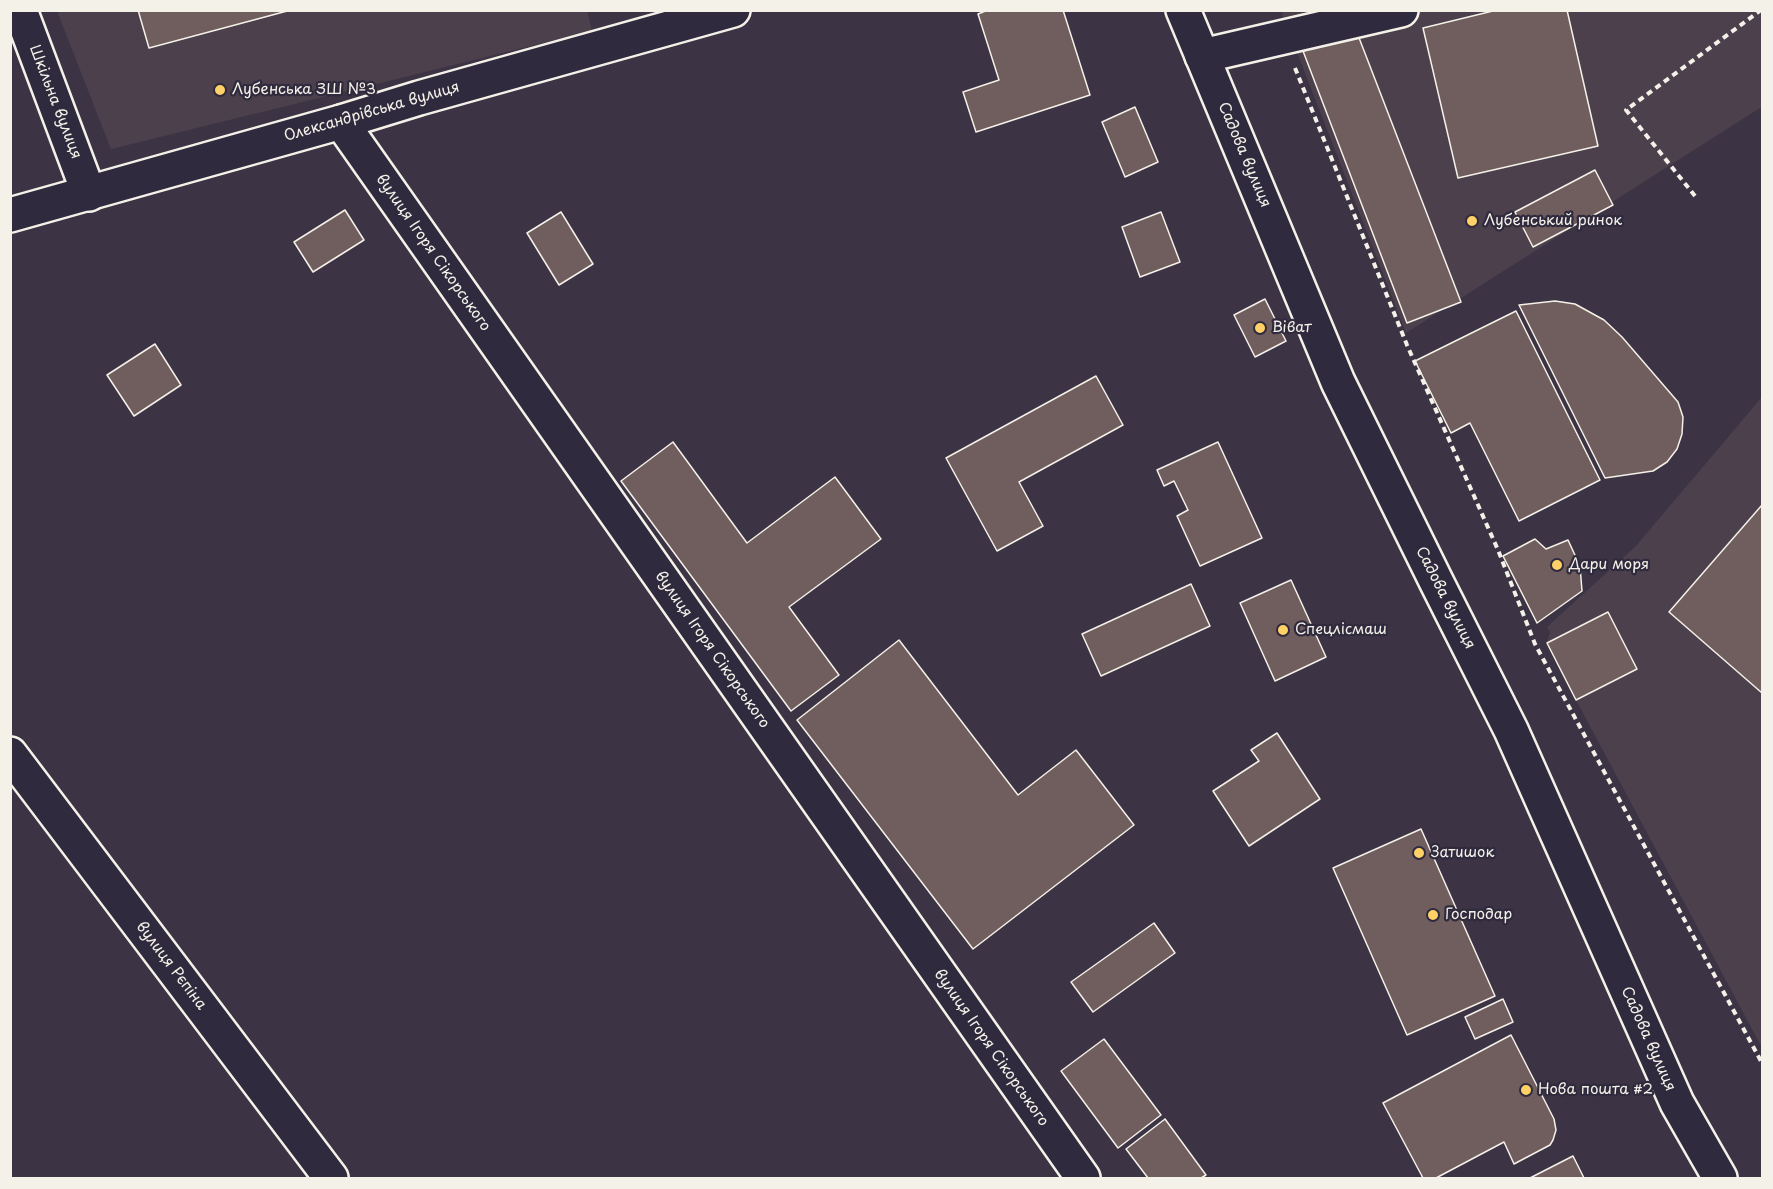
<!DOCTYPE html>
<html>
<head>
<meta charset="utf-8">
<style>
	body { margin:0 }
	#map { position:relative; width:1773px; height:1189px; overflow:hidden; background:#3c3444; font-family:"Playpen Sans",sans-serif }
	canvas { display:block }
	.frame { position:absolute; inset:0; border:12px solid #f4f1e8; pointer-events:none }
</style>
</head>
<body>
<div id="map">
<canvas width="1773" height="1189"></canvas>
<div class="frame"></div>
</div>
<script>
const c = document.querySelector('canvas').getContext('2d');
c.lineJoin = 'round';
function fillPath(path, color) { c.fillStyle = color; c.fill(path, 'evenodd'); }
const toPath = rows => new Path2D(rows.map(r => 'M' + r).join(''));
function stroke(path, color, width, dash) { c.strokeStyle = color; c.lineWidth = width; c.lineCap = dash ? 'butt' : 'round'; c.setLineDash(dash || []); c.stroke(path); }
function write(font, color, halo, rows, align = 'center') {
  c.font = font + ' "Playpen Sans",sans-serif'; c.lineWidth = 4.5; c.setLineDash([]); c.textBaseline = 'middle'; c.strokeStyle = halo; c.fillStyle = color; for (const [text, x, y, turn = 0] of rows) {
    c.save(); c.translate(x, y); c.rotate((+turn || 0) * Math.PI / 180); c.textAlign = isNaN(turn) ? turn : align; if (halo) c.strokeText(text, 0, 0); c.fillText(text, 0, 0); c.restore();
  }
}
fillPath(toPath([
	[587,10,592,31,111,149,57,11],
	[1281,11,1762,11,1762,110,1760,108,1406,333],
	[1762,397,1762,1043,1760,1044,1576,700,1547,643,1550,632,1547,627,1636,546]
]), '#4c404c');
const building = toPath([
	[138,10,291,10,149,48,138,10],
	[988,10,1063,10,1090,95,976,132,963,92,999,80,978,14,988,10],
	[1497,10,1567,10,1598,146,1458,178,1423,28,1497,10],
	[1356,30,1461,302,1407,323,1303,51,1356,30],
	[1135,107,1158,162,1125,177,1102,122,1135,107],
	[1595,170,1613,205,1533,247,1515,212,1595,170],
	[345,210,364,240,313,272,294,242,345,210],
	[561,212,593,264,559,285,527,233,561,212],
	[1161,212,1180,262,1140,277,1122,227,1161,212],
	[1265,299,1286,341,1255,357,1234,315,1265,299],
	[1555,301,1575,304,1604,320,1622,337,1678,402,1683,417,1682,434,1677,449,1667,462,1653,471,1605,478,1519,305,1555,301],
	[1516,311,1600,480,1519,521,1470,423,1451,433,1415,361,1516,311],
	[155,344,181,385,134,416,107,375,155,344],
	[1096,376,1123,425,1019,482,1043,526,997,551,946,458,1096,376],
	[673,442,747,543,835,477,881,539,789,607,839,675,791,711,621,481,673,442],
	[1218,442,1262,538,1200,566,1177,516,1188,510,1174,481,1164,486,1157,470,1218,442],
	[1762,505,1762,693,1669,612,1762,505],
	[1535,539,1546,549,1568,540,1580,566,1582,591,1537,623,1503,556,1535,539],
	[1291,580,1326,657,1275,681,1240,603,1291,580],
	[1191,584,1210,626,1101,676,1082,634,1191,584],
	[1608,612,1637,669,1576,700,1547,643,1608,612],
	[899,640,1018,795,1076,750,1134,825,973,949,797,720,899,640],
	[1277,733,1320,799,1249,846,1213,791,1259,761,1251,750,1277,733],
	[1421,829,1495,996,1407,1035,1333,868,1421,829],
	[1154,923,1175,953,1093,1012,1071,982,1154,923],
	[1503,999,1513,1022,1475,1039,1465,1017,1503,999],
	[1511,1035,1554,1119,1556,1130,1553,1140,1550,1145,1514,1164,1504,1142,1436,1178,1423,1178,1383,1103,1511,1035],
	[1104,1039,1161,1115,1118,1148,1061,1071,1104,1039],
	[1165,1119,1206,1175,1201,1178,1148,1178,1126,1149,1165,1119],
	[1573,1156,1584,1178,1530,1178,1573,1156]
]);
fillPath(building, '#705d5e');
stroke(building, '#f4f1e8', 1.5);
const minor = toPath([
	[20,10,89,194],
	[1202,56,1401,10],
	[341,122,1083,1178],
	[10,754,331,1178]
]);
const major = toPath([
	[1183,10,1338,382,1436,581,1511,730,1677,1103,1720,1178],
	[10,215,341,122,419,98,733,10]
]);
stroke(minor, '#f4f1e8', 38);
stroke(major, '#f4f1e8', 38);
stroke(toPath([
	[1295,68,1407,345,1498,550,1535,644,1762,1063],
	[1695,196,1626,110,1761,10]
]), '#f4f1e8', 4, [6, 4.5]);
stroke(minor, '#2f2a3d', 33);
stroke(major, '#2f2a3d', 33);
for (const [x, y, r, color] of [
	[220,90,6,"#ffd166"],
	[1472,221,6,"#ffd166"],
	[1260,328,6,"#ffd166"],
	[1557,565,6,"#ffd166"],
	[1283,630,6,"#ffd166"],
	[1419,853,6,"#ffd166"],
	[1433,915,6,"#ffd166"],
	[1526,1090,6,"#ffd166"]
]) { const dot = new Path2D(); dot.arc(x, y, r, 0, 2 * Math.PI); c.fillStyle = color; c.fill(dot); stroke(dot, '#2f2a3d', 2); }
write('15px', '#f4f1e8', '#2f2a3d', [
	["Лубенська ЗШ №3",232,90],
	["Лубенський ринок",1484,221],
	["Віват",1272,328],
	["Дари моря",1569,565],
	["Спецлісмаш",1295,630],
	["Затишок",1431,853],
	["Господар",1445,915],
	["Нова пошта #2",1538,1090]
], 'left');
write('15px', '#f4f1e8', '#2f2a3d', [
	["Шкільна вулиця",55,102,69],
	["Олександрівська вулиця",372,112,-16],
	["Садова вулиця",1244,155,67],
	["вулиця Ігоря Сікорського",433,253,55],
	["Садова вулиця",1445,598,63],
	["вулиця Ігоря Сікорського",712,650,55],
	["вулиця Рєпіна",171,966,53],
	["Садова вулиця",1648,1039,66],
	["вулиця Ігоря Сікорського",991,1048,55]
]);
</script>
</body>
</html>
